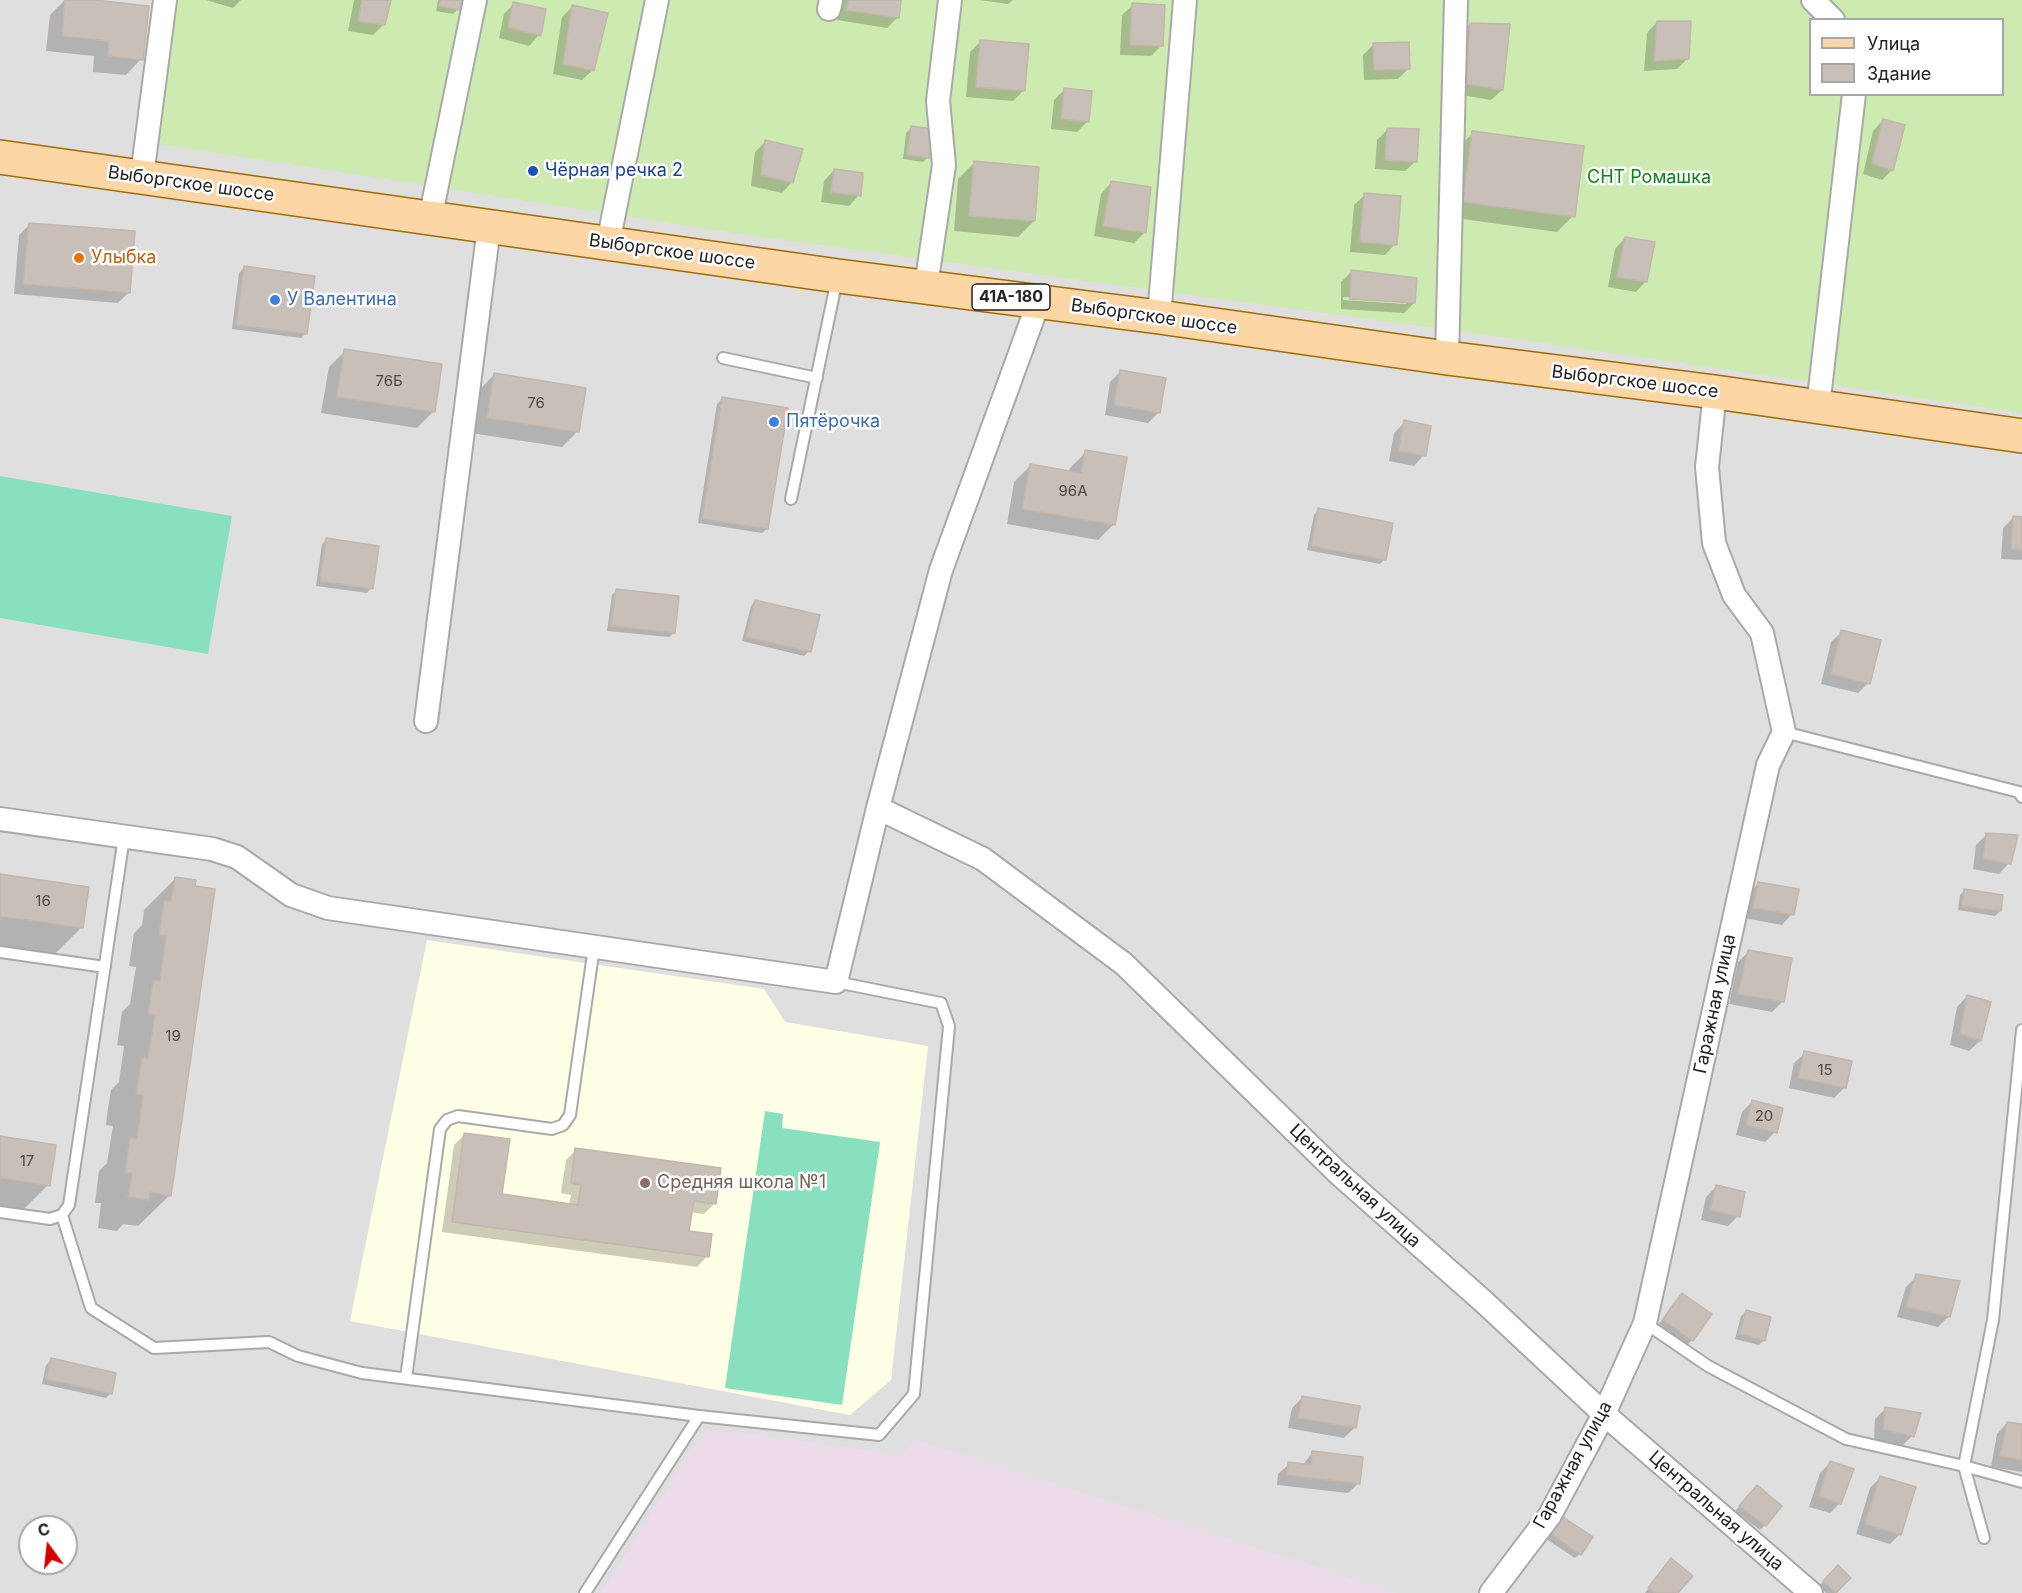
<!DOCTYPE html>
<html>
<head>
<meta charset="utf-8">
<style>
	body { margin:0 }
	#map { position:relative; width:2022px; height:1593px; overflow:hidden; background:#f2efe9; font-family:Inter,sans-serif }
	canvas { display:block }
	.legend { position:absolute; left:1809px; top:18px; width:195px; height:78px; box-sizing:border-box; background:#fff; border:2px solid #a7a7a7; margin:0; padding:8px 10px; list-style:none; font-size:18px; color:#222 }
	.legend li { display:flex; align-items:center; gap:12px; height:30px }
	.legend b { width:30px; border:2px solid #a7a7a7 }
	.north { position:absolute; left:18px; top:1515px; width:60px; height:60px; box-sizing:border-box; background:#fff; border:2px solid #a7a7a7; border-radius:50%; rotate:345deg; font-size:16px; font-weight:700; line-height:24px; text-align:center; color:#222 }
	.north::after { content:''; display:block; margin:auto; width:21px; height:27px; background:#d40000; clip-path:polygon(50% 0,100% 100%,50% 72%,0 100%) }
</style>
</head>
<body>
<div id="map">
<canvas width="2022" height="1593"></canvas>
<ul class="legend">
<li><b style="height:8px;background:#fcd6a4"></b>Улица</li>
<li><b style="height:16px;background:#c7bfb8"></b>Здание</li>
</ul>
<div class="north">С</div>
</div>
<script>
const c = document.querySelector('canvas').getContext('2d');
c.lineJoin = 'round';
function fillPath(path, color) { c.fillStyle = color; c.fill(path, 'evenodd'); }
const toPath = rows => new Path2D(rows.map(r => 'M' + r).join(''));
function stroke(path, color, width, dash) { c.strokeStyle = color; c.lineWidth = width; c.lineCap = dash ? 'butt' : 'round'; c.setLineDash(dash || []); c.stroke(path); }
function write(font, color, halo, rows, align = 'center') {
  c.font = font + ' Inter,sans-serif'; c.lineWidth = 5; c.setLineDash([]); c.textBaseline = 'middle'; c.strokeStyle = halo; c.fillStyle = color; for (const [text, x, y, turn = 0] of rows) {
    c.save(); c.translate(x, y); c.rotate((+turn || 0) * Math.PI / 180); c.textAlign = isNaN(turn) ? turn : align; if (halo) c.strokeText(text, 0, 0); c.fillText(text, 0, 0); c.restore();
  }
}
fillPath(toPath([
	[0,0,2022,0,2022,1593,0,1593],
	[1810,20,2002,20,2002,94,1810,94],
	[30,1527,66,1527,66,1563,30,1563]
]), '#e0dfdf');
fillPath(toPath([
	[705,1428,902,1455,913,1439,1398,1593,601,1593]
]), '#ebdbe8');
fillPath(toPath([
	[427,940,764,989,785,1022,928,1046,891,1380,850,1415,350,1321]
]), '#ffffe5');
fillPath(toPath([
	[160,0,2022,0,2022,413,1523,340,740,234,146,142],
	[1810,20,2002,20,2002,94,1810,94]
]), '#cdebb0');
fillPath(toPath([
	[0,476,232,516,208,654,0,618],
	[765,1111,783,1114,782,1128,880,1142,842,1405,725,1388]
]), '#88e0be');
fillPath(toPath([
	[65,0,80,0,141,59,126,75,93,72,94,56,46,51,50,15],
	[206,0,241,0,233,8],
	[354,0,390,0,384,24,373,35,348,31],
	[438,0,460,0,458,9,453,14,436,11],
	[842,0,900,0,897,18,887,28,837,20],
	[980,0,1013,0,1008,4],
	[514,4,539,35,529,46,499,38,504,14],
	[1133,5,1161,46,1151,56,1120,55,1122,15],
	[572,7,593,70,582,80,553,74,562,17],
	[1657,22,1687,59,1677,69,1644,71,1647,33],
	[1470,24,1508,25,1502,90,1491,100,1456,94,1460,35],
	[980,42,1024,90,1013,101,966,97,970,52],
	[1373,45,1408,69,1398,79,1364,80,1363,55],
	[1065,89,1088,121,1077,132,1051,129,1054,100],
	[1883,120,1892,170,1882,180,1863,174,1873,131],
	[911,128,928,157,923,162,903,159,906,133],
	[1388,129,1416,161,1405,171,1375,169,1377,140],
	[1473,133,1573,216,1557,232,1448,217,1457,149],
	[765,142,792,182,782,193,751,186,755,152],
	[974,163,1034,221,1018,237,954,231,958,179],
	[834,170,859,195,849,206,821,202,824,181],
	[1111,183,1145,232,1134,243,1094,236,1101,194],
	[1365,195,1395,244,1385,255,1350,252,1354,205],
	[29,225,129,292,118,303,14,294,19,235],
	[1625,238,1646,281,1636,292,1608,287,1615,249],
	[244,268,306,333,301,338,232,329,239,273],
	[1352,271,1414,303,1404,313,1341,309,1341,282],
	[1343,297,1406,301,1406,304,1343,300],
	[345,351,441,365,433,412,417,428,321,413,329,367],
	[1121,371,1159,412,1148,423,1105,415,1110,382],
	[494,375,578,431,562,447,471,433,478,391],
	[722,399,767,529,762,533,698,523,717,404],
	[1405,422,1424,455,1414,466,1389,461,1394,433],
	[1086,452,1114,524,1098,540,1007,524,1014,482,1030,466,1069,473,1070,468],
	[1318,510,1384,560,1380,564,1307,550,1314,515],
	[2014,517,2022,518,2022,560,2001,559,2003,528],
	[327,539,371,588,367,593,316,586,322,544],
	[617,590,674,633,669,637,607,631,612,595],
	[755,601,809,651,804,656,742,641,751,606],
	[1842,632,1868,683,1858,693,1821,684,1831,642],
	[1987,834,2009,863,1999,874,1973,869,1976,845],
	[0,876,82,927,51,958,0,951],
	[175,879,170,1195,138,1226,123,1224,117,1231,98,1228,101,1203,95,1203,99,1171,107,1163,113,1126,106,1125,108,1108,111,1090,119,1082,124,1046,117,1045,122,1012,130,1004,136,967,129,966,134,933,142,925,144,910],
	[1758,884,1792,914,1782,925,1744,918,1748,894],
	[1965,890,2000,911,1995,916,1958,910,1960,895],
	[1749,951,1782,1002,1772,1012,1729,1004,1738,962],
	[1967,996,1980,1041,1969,1051,1950,1045,1957,1007],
	[1805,1053,1845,1087,1834,1098,1789,1088,1794,1063],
	[1752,1102,1775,1132,1765,1142,1736,1135,1742,1112],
	[465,1134,501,1196,569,1205,571,1195,561,1193,566,1160,576,1150,714,1204,704,1214,690,1212,688,1232,707,1256,697,1267,442,1232,454,1145],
	[0,1138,48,1185,17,1216,0,1214],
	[1716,1187,1738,1216,1728,1226,1701,1220,1706,1197],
	[1917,1276,1949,1316,1938,1327,1897,1317,1906,1287],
	[1682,1295,1692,1340,1682,1350,1654,1331,1672,1305],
	[1746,1312,1764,1340,1759,1345,1735,1339,1741,1316],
	[51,1360,111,1393,106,1398,42,1384,46,1365],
	[1302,1398,1355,1427,1344,1438,1288,1428,1292,1408],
	[1886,1408,1912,1436,1902,1446,1874,1439,1875,1419],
	[2007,1423,2022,1426,2022,1472,1991,1467,1997,1434],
	[1313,1452,1359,1483,1348,1493,1277,1485,1278,1474,1289,1464,1302,1466],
	[1831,1462,1840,1503,1830,1513,1809,1507,1820,1473],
	[1880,1478,1900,1534,1890,1544,1856,1534,1870,1488],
	[1752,1492,1765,1525,1760,1530,1735,1511],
	[1557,1523,1580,1554,1575,1558,1546,1539],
	[1666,1564,1676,1593,1645,1593],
	[1838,1567,1849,1578,1835,1593,1826,1593,1819,1586]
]), '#0003');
const building = toPath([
	[65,0,95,0,149,6,143,60,108,56,109,41,62,36,65,0],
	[362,0,391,0,385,25,358,21,362,0],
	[441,0,462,0,460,10,439,6,441,0],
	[849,0,901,0,899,18,846,10,849,0],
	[513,2,546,9,541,36,508,27,513,2],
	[1132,3,1165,5,1163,46,1130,45,1132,3],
	[572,5,608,13,594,71,563,64,572,5],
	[1657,21,1691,21,1689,59,1654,61,1657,21],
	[1470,23,1510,24,1503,90,1466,84,1470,23],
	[980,40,1029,44,1025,91,976,87,980,40],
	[1409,42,1410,69,1374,70,1373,43,1409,42],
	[1064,88,1092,91,1089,122,1061,119,1064,88],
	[1883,119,1905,125,1893,171,1872,163,1883,119],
	[911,126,933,129,929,158,907,155,911,126],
	[1387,128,1419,129,1417,162,1385,160,1387,128],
	[1472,131,1584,146,1575,217,1463,202,1472,131],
	[765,140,803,149,793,183,761,175,765,140],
	[974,161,1039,167,1035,221,969,216,974,161],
	[834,169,863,173,861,196,831,192,834,169],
	[1111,181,1151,187,1146,233,1103,226,1111,181],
	[1364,193,1401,196,1397,245,1360,242,1364,193],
	[29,223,135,231,130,293,23,284,29,223],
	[1625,237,1655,242,1647,282,1617,277,1625,237],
	[244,266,315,276,307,334,236,325,244,266],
	[1351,270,1417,278,1415,303,1350,299,1351,270],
	[344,349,442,364,435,412,337,397,344,349],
	[1120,370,1166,378,1160,413,1114,405,1120,370],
	[494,373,586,388,579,432,487,418,494,373],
	[722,397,788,408,768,529,702,519,722,397],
	[1404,420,1431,426,1426,456,1398,451,1404,420],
	[1085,450,1127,457,1115,525,1022,509,1030,464,1081,473,1085,450],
	[1318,508,1393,523,1386,560,1311,546,1318,508],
	[2013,516,2022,517,2022,550,2011,549,2013,516],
	[326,538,379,546,373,589,320,581,326,538],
	[616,589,679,596,675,633,611,626,616,589],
	[755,600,820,615,811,652,746,637,755,600],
	[1841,630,1881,640,1870,684,1831,674,1841,630],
	[1986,833,2018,835,2011,864,1983,859,1986,833],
	[0,874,89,887,83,928,0,916,0,874],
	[175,877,196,880,195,886,215,889,171,1196,150,1192,149,1200,128,1197,132,1173,125,1172,130,1138,137,1139,143,1095,136,1094,139,1075,142,1057,148,1058,155,1015,148,1014,153,980,160,981,166,936,159,935,164,900,171,901,175,877],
	[1758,882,1799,889,1794,915,1753,908,1758,882],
	[1964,889,2003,895,2001,911,1962,906,1964,889],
	[1748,950,1792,958,1784,1002,1738,994,1748,950],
	[1967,995,1991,1002,1981,1041,1960,1034,1967,995],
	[1804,1051,1852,1061,1846,1088,1798,1078,1804,1051],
	[1752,1100,1783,1108,1777,1133,1746,1125,1752,1100],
	[464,1133,510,1139,502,1194,578,1205,581,1185,571,1183,575,1148,721,1168,716,1204,694,1201,689,1231,712,1234,709,1257,452,1222,464,1133],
	[0,1136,56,1145,50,1186,0,1178,0,1136],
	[1716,1185,1745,1192,1740,1217,1710,1210,1716,1185],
	[1916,1274,1960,1281,1950,1317,1906,1307,1916,1274],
	[1682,1293,1712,1314,1693,1341,1663,1320,1682,1293],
	[1746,1310,1771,1317,1765,1341,1739,1334,1746,1310],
	[51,1358,116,1373,112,1394,46,1379,51,1358],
	[1302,1396,1360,1406,1356,1428,1298,1418,1302,1396],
	[1885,1407,1921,1413,1914,1437,1883,1429,1885,1407],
	[2007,1422,2022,1424,2022,1460,2000,1456,2007,1422],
	[1312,1451,1363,1457,1360,1484,1287,1475,1288,1462,1311,1465,1312,1451],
	[1830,1461,1854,1469,1841,1504,1819,1496,1830,1461],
	[1880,1476,1916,1487,1901,1535,1865,1524,1880,1476],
	[1757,1485,1782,1506,1766,1526,1739,1506,1757,1485],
	[1561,1516,1593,1537,1581,1555,1550,1533,1561,1516],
	[1671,1558,1693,1576,1678,1593,1655,1593,1648,1588,1671,1558],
	[1838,1565,1851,1578,1836,1593,1823,1581,1838,1565]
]);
fillPath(building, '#c7bfb8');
stroke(building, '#c4b6ab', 1.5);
const lane = toPath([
	[723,358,817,378],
	[791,499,837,279],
	[1784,732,2019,792,2022,797],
	[0,952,105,967],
	[0,1212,50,1219,62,1215,69,1205,124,837],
	[62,1215,91,1308,154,1348,269,1342,298,1356,362,1373,699,1416,879,1435,914,1394,949,1026,941,1003,836,982],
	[1645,1323,1708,1366,1846,1439,1964,1466,2022,1482],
	[406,1378,440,1129,447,1120,458,1116,552,1129,563,1125,570,1115,594,947],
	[1984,1538,1964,1466,1993,1320,2022,1030],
	[585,1593,699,1416]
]);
const street = toPath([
	[1813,0,1833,20],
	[829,9,831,0],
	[142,176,165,0],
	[430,219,475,0],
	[608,243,657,0],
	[926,286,944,165,938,101,950,0],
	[1159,317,1185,0],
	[1447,358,1456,0],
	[1818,407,1854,94],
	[426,721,489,227],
	[878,808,983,859,1124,964,1338,1173,1484,1302,1604,1414,1811,1593],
	[0,819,212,849,237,857,291,895,328,908,836,982,878,808,941,570,1039,301],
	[1491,1593,1550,1515,1604,1414,1645,1323,1768,765,1784,732,1762,633,1734,595,1714,543,1707,467,1715,392]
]);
const primary = toPath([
	[0,157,838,276,1159,317,1447,358,1715,392,2022,436]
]);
stroke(lane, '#a9a9a9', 14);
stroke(street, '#a9a9a9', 26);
stroke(primary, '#a06b00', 36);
stroke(lane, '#fff', 10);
stroke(street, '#fff', 22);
stroke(primary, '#fcd6a4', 33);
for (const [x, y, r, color] of [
	[533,171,6,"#1a4fb4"],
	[79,258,6,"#e8710a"],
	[275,300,6,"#3f7fe0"],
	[774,422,6,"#3f7fe0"],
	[645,1183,6,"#8d6e63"]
]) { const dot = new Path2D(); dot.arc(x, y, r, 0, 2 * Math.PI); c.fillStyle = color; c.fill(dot); stroke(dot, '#fff', 2); }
write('15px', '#4b4948', null, [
	["76Б",389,381],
	["76",536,403],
	["96А",1073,491],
	["16",43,901],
	["19",173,1036],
	["15",1825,1070],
	["20",1764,1116],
	["17",27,1161]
]);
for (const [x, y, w] of [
	[1011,297,78]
]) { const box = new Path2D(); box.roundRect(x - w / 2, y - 13, w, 26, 4.5); c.fillStyle = '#fff'; c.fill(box); stroke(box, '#222', 1.5); }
write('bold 16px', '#222', null, [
	["41А-180",1011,297]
]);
write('18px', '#164399', '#fff', [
	["Чёрная речка 2",545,171]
], 'left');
write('18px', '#0c8416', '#fff', [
	["СНТ Ромашка",1649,178]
]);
write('18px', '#222', '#fff', [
	["Выборгское шоссе",191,184,8],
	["Выборгское шоссе",672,252,8],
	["Выборгское шоссе",1154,317,8],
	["Выборгское шоссе",1635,382,7],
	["Гаражная улица",1715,1004,-78],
	["Центральная улица",1355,1186,43],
	["Гаражная улица",1573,1465,-61],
	["Центральная улица",1716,1511,41]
]);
write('18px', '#c56008', '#fff', [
	["Улыбка",91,258]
], 'left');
write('18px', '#366cbe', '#fff', [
	["У Валентина",287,300],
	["Пятёрочка",786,422]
], 'left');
write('18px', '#785e54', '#fff', [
	["Средняя школа №1",657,1183]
], 'left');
</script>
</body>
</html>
